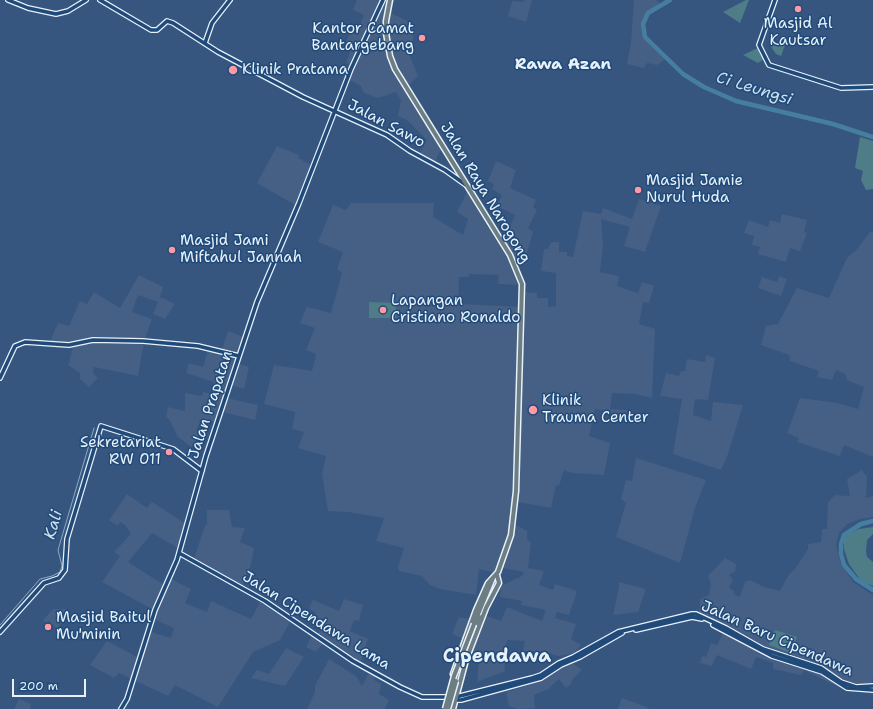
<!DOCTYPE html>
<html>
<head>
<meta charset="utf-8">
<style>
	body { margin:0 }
	#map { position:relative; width:873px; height:709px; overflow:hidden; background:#365680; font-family:"Shantell Sans",sans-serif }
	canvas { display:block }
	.scale { position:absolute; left:12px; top:679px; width:74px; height:18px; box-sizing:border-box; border:2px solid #e8f1f8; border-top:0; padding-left:5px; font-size:12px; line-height:14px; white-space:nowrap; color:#e8f1f8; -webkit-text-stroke:3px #1f4a7a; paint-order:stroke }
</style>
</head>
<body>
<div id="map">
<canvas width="873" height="709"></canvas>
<div class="scale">200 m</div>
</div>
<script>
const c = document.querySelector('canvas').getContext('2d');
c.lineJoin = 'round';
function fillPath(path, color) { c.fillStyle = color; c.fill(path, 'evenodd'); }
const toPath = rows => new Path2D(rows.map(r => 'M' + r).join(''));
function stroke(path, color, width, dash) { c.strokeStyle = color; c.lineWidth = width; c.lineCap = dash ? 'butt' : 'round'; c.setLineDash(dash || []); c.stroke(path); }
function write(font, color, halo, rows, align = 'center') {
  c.font = font + ' "Shantell Sans",sans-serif'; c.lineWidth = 3; c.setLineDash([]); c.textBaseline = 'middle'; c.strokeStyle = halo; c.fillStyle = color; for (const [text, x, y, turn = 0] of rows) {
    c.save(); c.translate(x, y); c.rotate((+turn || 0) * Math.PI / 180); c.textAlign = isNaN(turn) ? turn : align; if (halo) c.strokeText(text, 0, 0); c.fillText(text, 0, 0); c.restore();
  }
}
fillPath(toPath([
	[357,0,381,0,391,13,413,24,413,46,409,54,418,76,407,87,444,143,434,164,419,155,427,140,407,120,398,116,401,100,396,92,378,98,364,93,361,86,346,78,352,66,346,62,352,48,345,44,350,33,356,34,364,15,353,10],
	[526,0,532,0,526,22,508,16,512,1,522,2],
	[634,0,656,0,661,4,648,13,643,24,645,37,666,59,657,65,647,63,644,68,627,64,631,43],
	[277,146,299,155,298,158,311,165,295,205,257,183],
	[496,161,516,170,510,188,536,200,533,207,537,210,528,228,533,232,527,253,521,251,515,273,519,285,498,284,499,275,469,274,469,277,459,277,458,304,524,307,525,292,537,293,537,298,548,298,548,307,556,306,556,273,541,271,544,249,548,249,551,242,559,242,559,252,567,252,567,256,573,257,583,211,601,214,603,208,632,219,639,199,661,206,645,252,624,246,630,227,601,219,603,244,600,272,619,276,617,286,638,293,642,282,654,286,649,303,643,302,639,324,655,329,652,398,635,394,612,393,610,409,627,410,627,418,610,418,610,411,595,409,589,436,610,443,604,475,572,473,564,470,559,486,556,485,551,508,517,502,516,525,527,531,527,539,531,543,528,568,544,571,539,585,553,590,555,584,577,591,569,615,557,612,555,618,576,624,571,639,581,645,574,653,558,656,545,652,523,651,525,641,507,640,504,652,505,671,477,682,479,660,466,656,471,643,452,634,459,617,474,620,478,613,501,621,507,607,542,621,546,610,521,605,522,601,500,597,501,586,522,576,524,572,498,567,496,573,479,569,476,595,440,589,430,585,422,576,399,571,398,567,404,548,376,541,384,518,348,512,328,511,322,474,326,456,298,448,304,432,292,429,295,412,264,404,274,365,312,371,316,354,306,350,315,328,300,323,307,307,331,313,342,273,337,269,343,252,318,242,333,205,346,210,351,203,434,203,433,217,463,235,468,219,457,212,470,186,504,239,515,215,497,206,502,195,492,189,494,184,488,181],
	[782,214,807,220,804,232,807,233,800,251,790,248,786,262,758,254,760,247,752,245,754,236,744,233,749,220,768,227,770,220,780,223],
	[870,232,873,232,873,457,844,445,840,456,797,442,799,438,787,433,800,398,838,403,858,409,864,387,847,380,845,374,836,370,832,380,817,377,819,371,790,361,789,355,761,345,766,326,778,324,797,288,829,298,847,258,858,248],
	[139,275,163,287,160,297,175,304,165,319,153,314,158,302,138,295,132,312,152,319,144,341,138,376,94,367,93,373,98,378,89,387,80,379,80,373,68,365,74,344,68,345,50,342,58,323,69,326,80,301,87,304,94,292,120,308],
	[779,276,787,279,781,296,758,288,762,277,777,282],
	[228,331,246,338,238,364,249,367,244,389,230,385,227,398,258,405,255,420,219,411,215,422,199,420,200,424,196,429,202,434,191,447,178,437,170,421,166,416,168,407,185,411,185,393,202,396,203,392,211,394,214,382,186,373,189,363,203,367,209,347,222,350],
	[706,355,715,358,708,400,695,399,693,415,711,421,713,402,743,405,728,454,721,470,673,454,682,399,660,396,666,373,679,376,681,371,685,371,687,359,705,362],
	[636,458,706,480,695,508,680,563,616,537,626,503,621,499,626,480,632,481],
	[862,470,867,477,866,498,873,496,873,517,860,519,847,524,839,533,836,545,840,562,853,582,873,595,873,677,870,692,847,691,804,670,801,675,773,669,773,663,756,657,751,669,717,655,712,666,700,663,702,656,706,657,711,643,717,645,724,631,699,619,700,599,709,595,711,584,708,576,725,558,736,564,735,571,729,575,733,580,729,587,735,592,733,594,740,597,745,582,750,580,764,587,780,591,789,574,795,569,808,549,808,544,821,542,822,529,827,529,828,502,835,495,850,496,847,479],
	[127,494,147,508,152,502,186,524,178,548,152,533,128,562,164,585,167,577,191,589,185,603,207,612,211,601,251,619,260,602,290,622,280,640,253,652,218,707,175,685,168,696,119,673,114,678,90,665,107,641,141,659,151,632,171,638,174,628,154,619,156,611,102,582,120,556,114,552,131,534,125,525,120,522,118,526,109,520],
	[207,510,229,510,232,527,245,528,240,542,254,548,251,564,241,589,193,562,205,525,207,525],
	[619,582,646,589,638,612,613,615,619,587],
	[344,599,363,605,359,621,354,620,350,631,368,639,360,664,325,641,316,652,306,647,312,635,317,637,320,629,310,624,316,612,309,609,313,600,339,611],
	[53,609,66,609,64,618,57,629,49,621,46,623,43,620],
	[286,648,304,657,285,686,251,678,257,670,269,674],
	[329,659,356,676,362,686,370,671,377,675,374,680,381,684,379,694,389,700,385,709,307,709,315,692,315,686],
	[566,664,574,664,582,670,571,681,572,683,566,688,559,679,548,689,534,695,535,708,519,709,509,706,506,692,539,682],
	[622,698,646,707,649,709,618,709],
	[19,699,31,704,30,709,14,709]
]), '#465f84');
fillPath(toPath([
	[746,0,749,0,740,23,723,12],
	[773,41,785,45,781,56,776,54,771,47],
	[758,48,764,59,758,63,743,55],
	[860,137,873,141,873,189,866,190,861,180,863,171,855,168],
	[369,302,396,303,396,318,369,318],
	[873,527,873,534,867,540,866,551,867,557,873,562,873,586,865,583,859,578,849,564,844,549,844,538,848,534,859,529],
	[775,630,797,637,791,653,769,645]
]), '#4e7d88');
stroke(toPath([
	[0,625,40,579,52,576,60,572,62,566,58,550,94,428]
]), '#87acc3', 1);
stroke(toPath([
	[670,0,648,13,643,24,645,37,683,74,704,87,736,101,833,124,873,137],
	[873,521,861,524,844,535,841,544,841,554,844,565,856,579,873,590]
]), '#467ea0', 4.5);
const secondary = toPath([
	[8,0,28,8,56,14,68,11,86,0],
	[100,0,151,30,157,30,167,21,173,23,218,52,303,97,387,135,410,151,445,170,466,185],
	[775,0,759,45,769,65,841,88,873,87],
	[205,43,212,23,230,0],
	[0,378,15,346,25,342,69,345,93,340,143,341,198,346,239,356],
	[179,553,265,601,353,661,400,687,422,697,456,697,532,678,541,675,559,663,573,657,618,632,692,614,696,614,726,628,763,649,821,668,841,682,856,687,873,686],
	[713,625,772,656,822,672,847,688,873,690],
	[636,630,692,617,702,619],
	[0,632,44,583,59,578,65,570,67,539,101,426,173,449,202,471],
	[448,700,461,700,541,678,561,665,580,657,622,633],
	[121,709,127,699,155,610,177,560,206,456,257,302,299,203,351,69,383,0]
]);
const primary = toPath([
	[390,0,386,21,386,33,390,56,395,69,510,255,522,284,516,491,511,535,498,572,488,583,476,610,453,674],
	[474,624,493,578],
	[477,625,480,617],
	[453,709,466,660,486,608,499,583,497,575]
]);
stroke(secondary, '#e8f1f8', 6);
stroke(primary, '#e8f1f8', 7);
stroke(secondary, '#1f4a7a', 3.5);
stroke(primary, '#6c7e84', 4);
const primaryBridge = toPath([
	[445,709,454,676,474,624],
	[448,709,456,681]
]);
stroke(primaryBridge, '#e8f1f8', 7, []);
stroke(primaryBridge, '#6c7e84', 4);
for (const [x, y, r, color] of [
	[798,9,4,"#ff9aa2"],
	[422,38,4,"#ff9aa2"],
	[233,70,5,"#ff9aa2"],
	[638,190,4,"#ff9aa2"],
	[172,250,4,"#ff9aa2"],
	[383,310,4,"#ff9aa2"],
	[533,410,5,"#ff9aa2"],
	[169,452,4,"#ff9aa2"],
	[48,627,4,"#ff9aa2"]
]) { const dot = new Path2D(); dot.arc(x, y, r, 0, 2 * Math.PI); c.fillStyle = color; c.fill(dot); stroke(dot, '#1f4a7a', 1.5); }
write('15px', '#e8f1f8', '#1f4a7a', [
	["Masjid Al",798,24,"center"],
	["Kautsar",798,41,"center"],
	["Kantor Camat",414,29,"right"],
	["Bantargebang",414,46,"right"],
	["Klinik Pratama",242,70],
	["Masjid Jamie",646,181],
	["Nurul Huda",646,198],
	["Masjid Jami",180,241],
	["Miftahul Jannah",180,258],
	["Lapangan",391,301],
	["Cristiano Ronaldo",391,318],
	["Klinik",542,401],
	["Trauma Center",542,418],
	["Sekretariat",161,443,"right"],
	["RW 011",161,460,"right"],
	["Masjid Baitul",56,618],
	["Mu'minin",56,635]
], 'left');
write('15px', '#e8f1f8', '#1f4a7a', [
	["Jalan Sawo",386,124,28],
	["Jalan Raya Narogong",485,193,59],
	["Jalan Prapatan",211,405,-72],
	["Jalan Cipendawa Lama",316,621,32],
	["Jalan Baru Cipendawa",777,639,24]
]);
write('bold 16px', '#e8f1f8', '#1f4a7a', [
	["Rawa Azan",563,65]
]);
write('italic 16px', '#d0e0eb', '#1f4a7a', [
	["Ci Leungsi",754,89,17],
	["Kali",54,525,-74]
]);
write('bold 19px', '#e8f1f8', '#1f4a7a', [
	["Cipendawa",497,657]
]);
</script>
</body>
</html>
